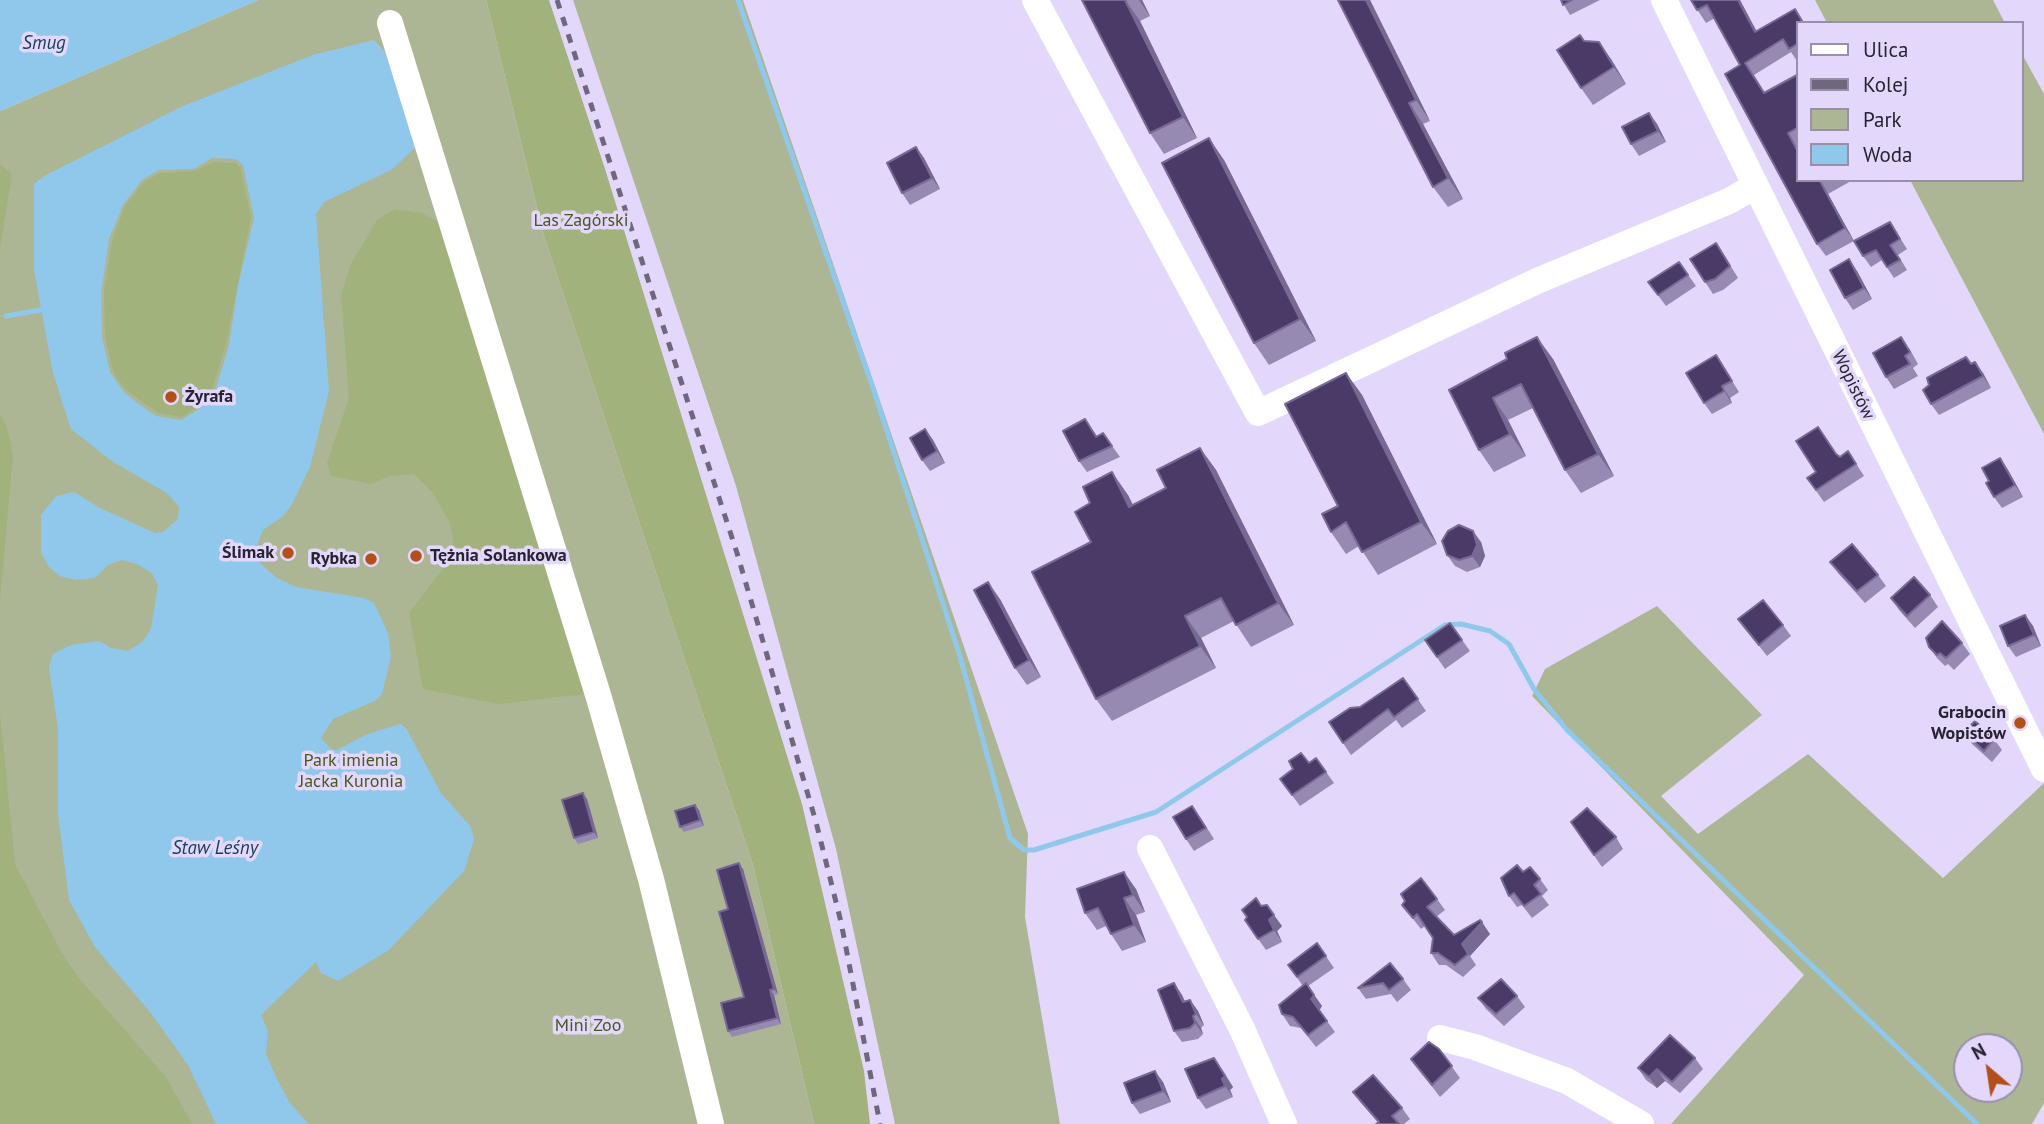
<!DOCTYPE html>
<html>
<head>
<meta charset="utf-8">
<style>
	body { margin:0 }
	#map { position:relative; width:2044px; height:1124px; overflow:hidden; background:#e3d8fc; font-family:"PT Sans",sans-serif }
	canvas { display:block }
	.legend { position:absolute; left:1796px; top:21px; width:228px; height:161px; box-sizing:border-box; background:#e3d8fc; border:2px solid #9890ab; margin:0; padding:9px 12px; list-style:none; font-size:21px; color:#282331 }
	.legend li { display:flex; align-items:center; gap:14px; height:35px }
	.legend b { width:35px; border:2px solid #9890ab }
	.north { position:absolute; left:1953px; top:1033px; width:70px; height:70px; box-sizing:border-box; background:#e3d8fc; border:2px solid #9890ab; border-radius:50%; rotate:331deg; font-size:19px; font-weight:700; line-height:28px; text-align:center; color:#282331 }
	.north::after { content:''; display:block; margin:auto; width:24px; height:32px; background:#b34f18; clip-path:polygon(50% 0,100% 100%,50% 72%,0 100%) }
</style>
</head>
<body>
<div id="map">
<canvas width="2044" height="1124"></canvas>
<ul class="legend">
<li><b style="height:9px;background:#fff"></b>Ulica</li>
<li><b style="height:9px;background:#6e677d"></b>Kolej</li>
<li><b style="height:19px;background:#acb695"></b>Park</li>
<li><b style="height:19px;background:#8fc8eb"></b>Woda</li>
</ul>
<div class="north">N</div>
</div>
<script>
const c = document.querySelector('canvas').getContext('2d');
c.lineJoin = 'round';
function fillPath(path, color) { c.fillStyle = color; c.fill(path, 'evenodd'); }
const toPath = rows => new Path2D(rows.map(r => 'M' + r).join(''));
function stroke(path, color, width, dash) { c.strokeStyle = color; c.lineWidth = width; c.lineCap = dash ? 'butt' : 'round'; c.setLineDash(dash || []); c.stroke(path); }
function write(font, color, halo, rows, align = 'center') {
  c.font = font + ' "PT Sans",sans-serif'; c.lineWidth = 7; c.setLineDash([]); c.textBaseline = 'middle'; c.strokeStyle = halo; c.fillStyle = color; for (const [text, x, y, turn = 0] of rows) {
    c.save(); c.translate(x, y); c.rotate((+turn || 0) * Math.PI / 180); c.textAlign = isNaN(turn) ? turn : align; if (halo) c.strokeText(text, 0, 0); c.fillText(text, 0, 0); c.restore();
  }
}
fillPath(toPath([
	[258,0,486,0,544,236,753,865,814,1124,0,1124,0,111],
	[573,0,743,0,1028,834,1025,917,1060,1124,895,1124,836,849,736,486],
	[1815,0,1993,0,2005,23,1827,23],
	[2021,52,2044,94,2044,434,1910,180,2021,180],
	[1657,606,1762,715,1661,796,1698,834,1808,754,1943,878,2044,783,2044,1103,2032,1124,1671,1124,1804,975,1532,696,1545,669],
	[1967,1047,2009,1047,2009,1089,1967,1089]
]), '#acb695');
fillPath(toPath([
	[486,0,549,0,605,169,802,804,864,1071,870,1124,814,1124,753,865,544,236],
	[213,162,235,163,240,167,251,217,226,344,212,390,200,405,182,417,158,413,126,390,113,372,105,336,104,293,112,241,125,206,144,182,160,173,194,171],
	[0,164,12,174,0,249],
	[395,209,422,213,440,223,585,694,499,704,423,689,409,613,455,553,450,523,433,493,414,474,390,476,371,484,331,476,327,463,349,398,341,295,351,264,377,220],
	[0,414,7,427,13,456,0,601],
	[0,712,15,864,62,953,78,977,166,1077,192,1124,0,1124]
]), '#a2b27c');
fillPath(toPath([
	[0,0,258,0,0,111],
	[374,40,384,51,402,91,415,148,391,170,324,202,316,214,329,391,310,467,291,506,282,517,263,530,254,552,259,562,277,578,296,587,364,598,374,603,388,633,391,657,382,694,375,701,333,719,321,738,331,749,337,750,365,735,400,724,406,728,441,793,471,827,474,840,464,871,389,950,338,981,321,973,316,962,261,1015,268,1031,266,1054,276,1077,289,1102,309,1124,216,1124,188,1065,150,1012,95,947,69,900,58,814,58,729,49,667,53,654,71,645,99,641,111,648,128,651,142,642,151,629,158,585,152,573,137,564,122,560,108,565,95,578,76,580,60,576,49,567,41,553,41,515,56,496,74,492,100,508,155,533,163,532,178,519,179,507,167,493,113,462,71,429,53,373,34,270,34,184,44,176,183,106,313,55],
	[212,158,236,159,243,165,254,218,238,286,229,345,215,391,202,407,181,420,156,416,136,402,123,391,110,372,102,337,101,293,109,239,123,205,142,180,159,170,194,169]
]), '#8fc8eb');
stroke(toPath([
	[738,0,873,388,959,653,1010,838,1024,850,1034,850,1156,812,1445,625,1461,624,1490,631,1509,644,1534,689,1567,730,1977,1124],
	[6,316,41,310]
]), '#8fc8eb', 5);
stroke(toPath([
	[1035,0,1258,413,1537,281,1729,201,1755,186],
	[1664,0,2044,769],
	[390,23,599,698,651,879,711,1124],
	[1150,848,1242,1029,1284,1124],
	[1440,1038,1475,1047,1567,1081,1641,1124]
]), '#fff', 26);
stroke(toPath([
	[557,0,737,553,816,822,841,922,880,1124]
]), '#6e677d', 5, [9, 9]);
fillPath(toPath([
	[1082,0,1142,0,1150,16,1140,21,1197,138,1164,154,1150,133],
	[1338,0,1370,0,1430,121,1423,124,1463,199,1448,207,1433,187],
	[1561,0,1600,0,1570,15],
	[1691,0,1740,0,1756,31,1795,9,1804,22,1805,23,1797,23,1797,61,1791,52,1754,75,1765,93,1797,75,1797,180,1850,180,1851,181,1828,194,1854,241,1826,256,1817,244,1740,65,1715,18,1706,23],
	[1611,59,1626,84,1593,105,1581,88],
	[1649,113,1657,124,1666,142,1639,156,1631,144],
	[916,147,924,158,940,189,910,205,902,193],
	[1224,160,1316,341,1269,365,1254,343],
	[1890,222,1907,249,1898,255,1907,270,1894,278,1882,260,1871,267,1863,256],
	[1724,255,1738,278,1723,290,1713,294,1690,259],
	[1679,262,1696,286,1666,306,1648,282],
	[1857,271,1872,299,1853,310,1845,298],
	[1909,348,1918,364,1913,368,1918,376,1894,389,1886,377],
	[1716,355,1739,392,1730,398,1732,403,1712,414,1704,403],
	[1507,359,1553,359,1614,476,1581,493,1565,470,1533,408,1508,420,1526,456,1494,472,1479,450,1449,390],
	[1971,364,1983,373,1991,388,1939,415,1931,404],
	[1346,373,1362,395,1437,544,1378,575,1359,546,1346,554,1331,532,1338,506],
	[1085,419,1097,436,1103,433,1120,457,1087,472,1079,461],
	[925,429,933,440,945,463,930,471,922,460],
	[1200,448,1216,470,1294,625,1251,647,1234,621,1201,638,1216,668,1112,721,1096,699,1091,542,1128,495,1133,505,1166,488],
	[1848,451,1864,476,1824,502,1807,478,1816,472,1837,455,1840,457],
	[2000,458,2008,470,2023,497,2002,508,1994,497,1989,481],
	[1481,542,1485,556,1480,567,1467,572,1455,566,1447,555],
	[1830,562,1878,575,1886,586,1865,603,1838,573],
	[1930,595,1938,607,1915,628,1899,610,1891,598],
	[1000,599,1041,677,1027,685,1015,668],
	[2025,615,2033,626,2041,646,2016,657,2008,646],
	[1738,619,1783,625,1791,636,1767,656],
	[1450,623,1470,651,1445,669,1425,640],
	[1962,643,1970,654,1954,670,1948,664,1945,666,1937,658,1929,647],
	[1403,678,1426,711,1402,728,1396,720,1351,755,1329,722,1360,707],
	[1964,732,1994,739,2002,750,1992,762,1972,744],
	[1316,758,1334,783,1300,806,1280,779,1309,763],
	[587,799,598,838,578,844,574,838],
	[699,810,704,826,684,832,680,827],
	[1200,817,1214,839,1194,851,1186,839],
	[1571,822,1616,837,1623,849,1602,867],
	[743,869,778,994,774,995,781,1024,732,1037,728,1031,744,997,728,909],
	[1523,872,1540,879,1548,890,1542,896,1549,905,1532,918,1522,905,1517,907,1509,896],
	[1136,889,1145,912,1136,915,1146,942,1122,951,1111,934,1106,926,1097,930,1085,913],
	[1437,899,1445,910,1436,917,1454,935,1490,934,1470,956,1476,965,1463,977,1446,965,1439,965,1431,953,1433,938,1425,926,1421,929,1402,905],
	[1261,906,1282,926,1277,931,1282,942,1266,950,1245,920],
	[1317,943,1334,968,1308,986,1322,1006,1319,1010,1335,1032,1316,1047,1301,1028,1290,1026,1282,1014,1303,986,1288,965],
	[1403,979,1411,990,1397,1002,1391,994,1366,999,1358,988],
	[1174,983,1182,995,1185,1001,1190,1000,1198,1011,1204,1025,1201,1028,1203,1034,1198,1039,1182,1042,1174,1031],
	[1517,996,1525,1007,1504,1026,1486,1009,1478,998],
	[1439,1049,1460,1078,1440,1097,1411,1059],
	[1695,1058,1703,1069,1680,1093,1665,1081,1657,1088,1646,1080,1638,1068],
	[1222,1069,1233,1087,1230,1090,1233,1097,1206,1109,1198,1098],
	[1163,1082,1171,1102,1140,1114,1132,1103],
	[1353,1092,1402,1108,1410,1119,1404,1124,1376,1124,1378,1122,1361,1103]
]), '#9689b2');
fillPath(toPath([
	[1125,0,1140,21,1197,138,1183,117],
	[1139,0,1142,0,1150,16],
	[1366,0,1370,0,1430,121,1416,100],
	[1738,0,1740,0,1764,45,1755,32],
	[1599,42,1611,59,1626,84,1614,67],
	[1409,103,1423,124,1463,199,1448,178],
	[1649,113,1657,124,1666,142,1658,131],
	[1209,138,1224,160,1316,341,1300,319],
	[916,147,924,158,940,189,932,178],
	[1820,181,1828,194,1854,241,1845,228],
	[1849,259,1857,271,1872,299,1864,288],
	[1537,337,1553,359,1614,476,1598,454],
	[1975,362,1983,373,1991,388,1983,376],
	[1346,373,1362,395,1437,544,1421,522],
	[1722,386,1730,398,1732,403,1724,391],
	[1493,398,1508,420,1526,456,1510,434],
	[925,429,933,440,945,463,937,451],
	[1200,448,1216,470,1294,625,1278,603],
	[2000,458,2008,470,2023,497,2015,485],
	[1112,472,1128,495,1145,529,1129,507],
	[1473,531,1481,542,1485,556,1480,567,1472,556],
	[988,582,1000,599,1041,677,1029,660],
	[2025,615,2033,626,2041,646,2034,635],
	[1185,616,1201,638,1216,668,1200,646],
	[583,793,587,799,598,838,594,832],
	[695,805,699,810,704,826,700,820],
	[739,863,743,869,778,994,774,989],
	[1124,872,1136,889,1145,912,1133,895],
	[1124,898,1136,915,1146,942,1134,925],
	[1274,915,1282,926,1277,931,1282,942,1274,930,1269,920],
	[1482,922,1490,934,1470,956,1462,944],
	[1174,983,1182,995,1190,1014,1183,1002],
	[770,990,774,995,781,1024,777,1018],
	[1314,995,1322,1006,1319,1011,1311,999],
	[1190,1000,1198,1011,1204,1025,1196,1014],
	[1193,1016,1201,1028,1203,1034,1195,1023],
	[1214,1058,1233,1087,1230,1090,1233,1097,1225,1086],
	[1657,1069,1665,1081,1657,1088,1649,1077],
	[1155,1071,1163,1082,1171,1102,1163,1091]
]), '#786994');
const building = toPath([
	[1082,0,1126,0,1125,0,1183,117,1150,133,1082,0],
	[1338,0,1366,0,1416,100,1409,103,1448,178,1433,187,1338,0],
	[1561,0,1572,0,1563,5,1561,0],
	[1691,0,1738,0,1755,32,1795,9,1803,23,1797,23,1797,44,1789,49,1783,39,1745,63,1764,93,1797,75,1797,128,1788,133,1797,150,1797,180,1822,180,1820,181,1845,228,1817,244,1725,74,1740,65,1707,5,1697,10,1691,0],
	[1580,35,1584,41,1599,42,1614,67,1581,88,1557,50,1580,35],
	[1649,113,1658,131,1631,144,1622,127,1649,113],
	[1209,138,1300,319,1254,343,1162,163,1209,138],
	[916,147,932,178,902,193,887,163,916,147],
	[1890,222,1900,239,1890,245,1900,260,1887,267,1876,250,1863,256,1854,241,1890,222],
	[1716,243,1730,266,1715,279,1705,282,1690,259,1716,243],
	[1849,259,1864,288,1845,298,1830,270,1849,259],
	[1679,262,1688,275,1658,295,1648,282,1679,262],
	[1537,337,1598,454,1565,470,1521,384,1493,398,1510,434,1479,450,1449,390,1507,359,1505,353,1537,337],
	[1901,337,1910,352,1905,356,1910,364,1886,377,1873,353,1901,337],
	[1716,355,1732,381,1722,386,1724,391,1704,403,1686,373,1716,355],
	[1966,357,1971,364,1975,362,1983,376,1931,404,1923,390,1929,385,1927,378,1966,357],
	[1346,373,1421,522,1362,552,1346,522,1331,532,1322,514,1338,506,1285,404,1346,373],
	[1085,419,1096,437,1103,433,1112,446,1079,461,1063,431,1085,419],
	[1818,427,1836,454,1840,457,1848,451,1856,464,1816,490,1807,478,1816,472,1796,441,1818,427],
	[925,429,937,451,922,460,910,438,925,429],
	[1200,448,1278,603,1236,625,1221,598,1185,616,1200,646,1096,699,1032,572,1091,542,1075,512,1090,503,1083,487,1112,472,1129,507,1166,488,1157,470,1200,448],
	[2000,458,2015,485,1994,497,1986,483,1989,481,1982,468,2000,458],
	[1459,525,1473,531,1477,545,1472,556,1459,560,1447,555,1442,541,1448,531,1459,525],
	[1852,544,1878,575,1857,591,1830,562,1852,544],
	[1914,577,1930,595,1907,616,1891,598,1914,577],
	[988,582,1029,660,1015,668,974,590,988,582],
	[1763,600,1783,625,1759,645,1738,619,1763,600],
	[2025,615,2034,635,2008,646,2000,626,2025,615],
	[1942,621,1962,643,1946,658,1940,653,1937,655,1929,647,1926,638,1942,621],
	[1450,623,1462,640,1437,657,1425,640,1450,623],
	[1403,678,1418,699,1394,717,1388,709,1343,743,1329,722,1350,708,1360,707,1403,678],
	[1975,721,1994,739,1984,751,1964,732,1975,721],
	[1301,753,1309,763,1316,758,1326,772,1292,795,1280,779,1293,769,1289,761,1301,753],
	[583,793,594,832,574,838,562,800,583,793],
	[695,805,700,820,680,827,675,811,695,805],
	[1192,806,1206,828,1186,839,1173,817,1192,806],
	[1587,808,1616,837,1594,855,1571,822,1587,808],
	[739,863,774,989,770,990,777,1018,728,1031,721,1003,744,997,719,912,728,909,717,870,739,863],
	[1517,865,1523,872,1530,867,1540,879,1534,885,1541,894,1524,906,1514,893,1509,896,1501,878,1517,865],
	[1124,872,1133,895,1124,898,1134,925,1111,934,1098,908,1085,913,1077,889,1124,872],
	[1421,878,1437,899,1427,907,1454,935,1480,920,1482,922,1462,944,1468,954,1455,965,1438,953,1431,953,1433,938,1417,914,1413,918,1402,905,1405,901,1401,894,1421,878],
	[1256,898,1261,906,1267,905,1274,915,1269,920,1274,930,1258,939,1245,920,1247,917,1242,910,1256,898],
	[1317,943,1326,956,1297,977,1288,965,1317,943],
	[1390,963,1403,979,1389,990,1383,983,1358,988,1390,963],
	[1501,979,1517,996,1496,1014,1478,998,1501,979],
	[1174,983,1183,1002,1190,1000,1196,1014,1193,1016,1195,1023,1190,1028,1174,1031,1158,990,1174,983],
	[1306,983,1314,995,1311,999,1327,1021,1308,1035,1293,1017,1282,1014,1279,1005,1306,983],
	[1670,1035,1695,1058,1672,1082,1657,1069,1649,1077,1638,1068,1670,1035],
	[1429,1042,1439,1049,1452,1066,1432,1085,1411,1059,1429,1042],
	[1214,1058,1225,1076,1222,1079,1225,1086,1198,1098,1185,1069,1214,1058],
	[1155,1071,1163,1091,1132,1103,1124,1083,1155,1071],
	[1373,1075,1402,1108,1392,1116,1399,1124,1376,1124,1379,1122,1353,1092,1373,1075]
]);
fillPath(building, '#4a3a67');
stroke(building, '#786994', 2);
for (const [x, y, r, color] of [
	[171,397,7,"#b34f18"],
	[288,553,7,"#b34f18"],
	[416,556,7,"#b34f18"],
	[371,559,7,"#b34f18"],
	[2020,723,7,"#b34f18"]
]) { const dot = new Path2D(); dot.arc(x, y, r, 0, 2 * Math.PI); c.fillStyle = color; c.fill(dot); stroke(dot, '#e3d8fc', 2.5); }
write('18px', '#49571b', '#e3d8fc', [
	["Las Zagórski",581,221],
	["Park imienia",351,761],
	["Jacka Kuronia",351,782],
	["Mini Zoo",588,1026]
]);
write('18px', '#282331', '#e3d8fc', [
	["Wopistów",1853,385,64]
]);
write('bold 18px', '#282331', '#e3d8fc', [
	["Żyrafa",185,397,"left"],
	["Ślimak",274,553],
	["Tężnia Solankowa",430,556,"left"],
	["Rybka",357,559],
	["Grabocin",2006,713],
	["Wopistów",2006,734]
], 'right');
write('italic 19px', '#144159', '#e3d8fc', [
	["Smug",44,44],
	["Staw Leśny",215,849]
]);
</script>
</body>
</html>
